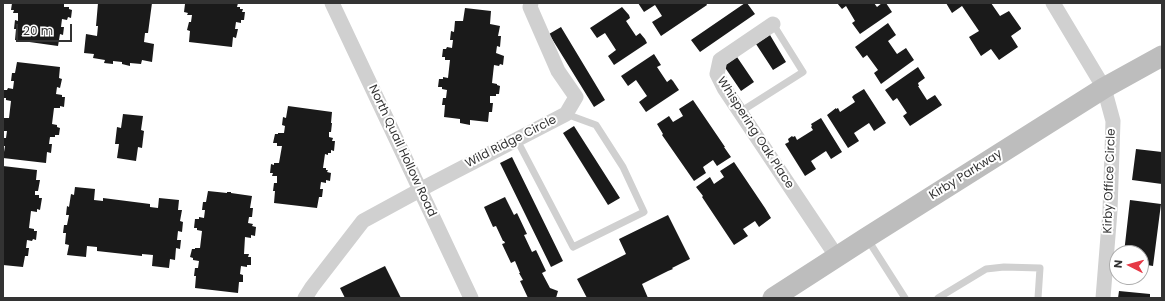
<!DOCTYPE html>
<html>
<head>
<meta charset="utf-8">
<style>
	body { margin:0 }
	#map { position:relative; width:1165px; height:301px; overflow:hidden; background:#fff; font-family:Poppins,sans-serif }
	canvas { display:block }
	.frame { position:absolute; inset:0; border:4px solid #333; pointer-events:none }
	.north { position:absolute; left:1109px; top:245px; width:40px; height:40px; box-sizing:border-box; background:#fff; border:1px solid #adadad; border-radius:50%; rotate:276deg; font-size:11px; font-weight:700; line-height:16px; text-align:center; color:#333 }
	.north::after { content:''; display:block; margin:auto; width:14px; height:18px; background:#e63946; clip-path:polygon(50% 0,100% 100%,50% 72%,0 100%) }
	.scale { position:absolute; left:16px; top:24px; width:56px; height:18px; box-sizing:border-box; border:2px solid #333; border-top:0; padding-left:5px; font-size:12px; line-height:14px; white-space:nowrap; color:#333; -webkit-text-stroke:3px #fff; paint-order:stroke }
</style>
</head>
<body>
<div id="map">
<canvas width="1165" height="301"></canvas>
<div class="frame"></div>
<div class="north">N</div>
<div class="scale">20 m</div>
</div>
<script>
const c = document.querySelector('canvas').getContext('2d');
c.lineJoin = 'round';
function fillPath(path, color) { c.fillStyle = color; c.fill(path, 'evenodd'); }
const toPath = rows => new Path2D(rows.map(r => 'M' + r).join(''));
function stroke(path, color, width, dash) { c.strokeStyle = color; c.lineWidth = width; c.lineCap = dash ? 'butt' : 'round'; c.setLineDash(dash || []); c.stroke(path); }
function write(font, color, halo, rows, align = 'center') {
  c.font = font + ' Poppins,sans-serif'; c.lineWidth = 4; c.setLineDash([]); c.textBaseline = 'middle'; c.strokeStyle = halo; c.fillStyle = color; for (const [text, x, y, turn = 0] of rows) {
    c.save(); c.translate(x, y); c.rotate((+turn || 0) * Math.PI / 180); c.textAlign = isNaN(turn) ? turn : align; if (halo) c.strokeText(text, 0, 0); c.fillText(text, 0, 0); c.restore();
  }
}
fillPath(toPath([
	[12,3,64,3,64,7,69,7,69,9,72,10,71,18,68,17,67,20,62,19,61,27,64,27,63,35,60,34,58,46,15,40,16,29,14,29,15,20,18,21,18,13,13,13,14,10,11,10],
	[98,3,152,3,148,33,145,33,144,42,154,44,152,62,142,60,141,64,130,63,130,66,122,64,122,62,113,61,113,64,104,63,105,60,93,58,94,54,84,53,86,34,97,36,98,26,96,26],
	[189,3,238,3,237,7,240,7,240,9,243,9,242,12,245,12,244,20,241,20,241,23,236,22,235,29,238,29,236,38,233,37,232,47,189,42,190,31,187,30,189,22,191,22,192,15,187,15,188,13,184,12,185,4,189,4],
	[638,3,706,3,707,5,661,36,652,22,662,16,655,5,644,12],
	[745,3,747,3,755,14,700,52,691,40],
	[837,3,874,3,877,7,882,3,886,3,892,12,860,34,852,23,855,21,846,6,842,9],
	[946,3,991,3,1000,16,1009,11,1021,28,1021,29,1011,36,1018,47,999,60,991,49,981,56,969,37,979,31,962,6,952,13],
	[622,7,629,15,630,18,626,21,636,36,640,33,645,39,647,43,614,65,608,56,616,50,605,33,597,38,590,28],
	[465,8,491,11,490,24,500,26,498,36,501,36,500,47,497,46,496,53,504,56,503,65,500,64,499,66,494,65,492,83,497,84,497,85,500,86,499,94,496,94,496,96,490,96,490,103,493,103,492,112,489,112,488,122,470,120,470,125,460,123,460,119,444,117,445,105,442,105,443,98,446,98,447,90,442,89,442,87,438,87,439,79,443,79,443,77,448,78,450,60,445,60,445,57,442,57,443,49,446,49,447,47,452,48,453,40,450,40,451,31,454,32,455,21,463,21],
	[888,23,896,35,888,41,897,54,906,48,914,60,881,84,874,73,878,70,867,55,863,58,855,47],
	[561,27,605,100,594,107,549,34],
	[770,35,786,62,773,70,756,44],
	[654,54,661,65,657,67,667,82,671,79,673,81,679,90,646,112,639,102,647,96,636,80,628,86,621,76],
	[737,57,754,82,741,91,724,66],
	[17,62,60,67,59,78,62,79,60,88,57,87,56,94,62,95,62,97,65,97,64,107,60,106,60,108,54,108,52,124,57,125,57,127,60,128,59,135,55,135,55,137,50,137,49,144,52,144,51,153,47,152,46,163,3,158,5,146,3,146,3,138,6,138,7,131,3,131,3,118,9,118,11,101,6,100,6,98,3,98,4,90,7,90,8,88,13,89,14,81,11,81,12,73,15,73],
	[918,67,925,78,918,83,919,86,918,86,927,100,935,95,942,105,910,126,903,116,907,113,897,98,893,101,885,90],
	[864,89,886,123,874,131,869,123,854,133,859,141,848,148,827,115,836,108,836,109,838,108,840,112,855,102,852,97,854,95],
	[693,100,725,147,724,147,731,157,717,166,713,160,703,167,706,173,694,181,662,135,663,134,657,124,669,116,673,122,683,116,679,109],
	[288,106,332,112,331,123,332,123,331,132,329,132,329,137,333,138,332,141,335,141,334,151,331,150,331,153,328,153,328,155,325,154,323,168,326,168,326,170,328,170,327,172,331,173,330,181,326,180,326,183,321,182,320,189,323,189,322,197,319,197,317,208,274,203,275,191,273,191,274,183,277,183,277,176,272,176,273,173,270,173,271,164,274,165,274,163,279,163,282,146,277,146,277,143,273,143,275,134,278,134,278,133,284,133,285,126,282,125,283,117,286,118],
	[123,114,143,116,141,130,144,131,142,148,138,147,136,161,117,158,119,144,115,144,117,127,121,128],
	[821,118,842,152,831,159,826,151,811,161,816,169,805,176,785,144,789,142,788,139,792,136,793,137,795,136,797,140,813,130,811,127,812,126,811,124],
	[574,126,620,198,608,205,563,133],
	[1136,149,1162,152,1162,184,1132,180],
	[512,157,563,261,551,267,500,163],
	[734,162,765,208,771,218,759,227,755,221,743,229,748,236,734,245,702,197,703,196,696,187,710,177,714,184,724,177,720,171],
	[3,166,37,170,36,180,40,180,38,191,35,191,35,195,39,195,39,198,42,198,40,210,37,209,37,212,31,211,29,228,34,229,34,231,37,231,36,240,33,239,32,241,27,240,26,248,29,248,28,256,25,256,23,267,3,265],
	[75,187,95,189,94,200,103,201,103,198,150,204,150,207,158,208,159,198,179,200,178,210,182,210,180,221,183,222,182,232,178,231,177,240,181,240,180,249,176,248,175,260,170,259,169,268,152,266,153,255,142,254,142,256,97,251,97,247,87,246,86,257,67,255,69,245,65,244,66,233,63,233,64,225,67,225,69,215,66,215,67,206,69,207,71,194,74,195],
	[208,191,227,193,227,192,231,192,231,193,252,196,250,208,253,208,252,217,249,217,248,223,253,224,252,226,256,227,255,236,251,235,251,238,245,237,244,254,249,254,248,257,251,257,251,265,247,265,247,267,241,266,240,274,243,275,243,282,239,282,238,293,195,288,196,276,194,276,195,268,198,268,199,261,193,260,193,258,190,257,192,249,195,249,195,248,200,248,202,231,197,230,197,228,194,228,195,219,199,219,199,217,204,218,205,210,202,210,203,202,206,202],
	[505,197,514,215,517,213,527,234,524,235,532,252,536,250,546,271,542,273,550,288,558,291,556,298,528,298,520,281,523,280,519,273,520,273,515,261,511,263,502,244,505,243,504,241,503,241,496,226,493,227,484,207],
	[1130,200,1161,204,1153,266,1141,264,1141,253,1124,253],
	[668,215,690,259,672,268,673,269,668,271,642,284,648,298,587,298,577,279,626,254,619,239],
	[385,266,401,298,345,298,340,288],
	[1119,291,1150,294,1150,298,1118,298]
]), '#1a1a1a');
stroke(toPath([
	[740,112,803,72,773,24],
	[517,140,573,247,644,212,623,167,596,125,566,114],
	[868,240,905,298],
	[938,298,986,269,1004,267,1040,268,1038,298]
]), '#d0d0d0', 7);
stroke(toPath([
	[332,3,471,298],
	[1053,3,1104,88,1113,121,1110,211,1103,298],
	[773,24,720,60,717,74,724,88,837,257],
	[305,298,312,287,363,221,431,184,566,114,576,97,558,71,530,7,531,3]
]), '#d0d0d0', 15);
stroke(toPath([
	[773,298,866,238,1104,88,1162,56]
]), '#bdbdbd', 21);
write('12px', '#333', '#fff', [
	["Whispering Oak Place",755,133,57],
	["Wild Ridge Circle",511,142,-27],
	["North Quail Hollow Road",402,151,65],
	["Kirby Parkway",966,175,-32],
	["Kirby Office Circle",1110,181,-88]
]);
</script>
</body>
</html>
